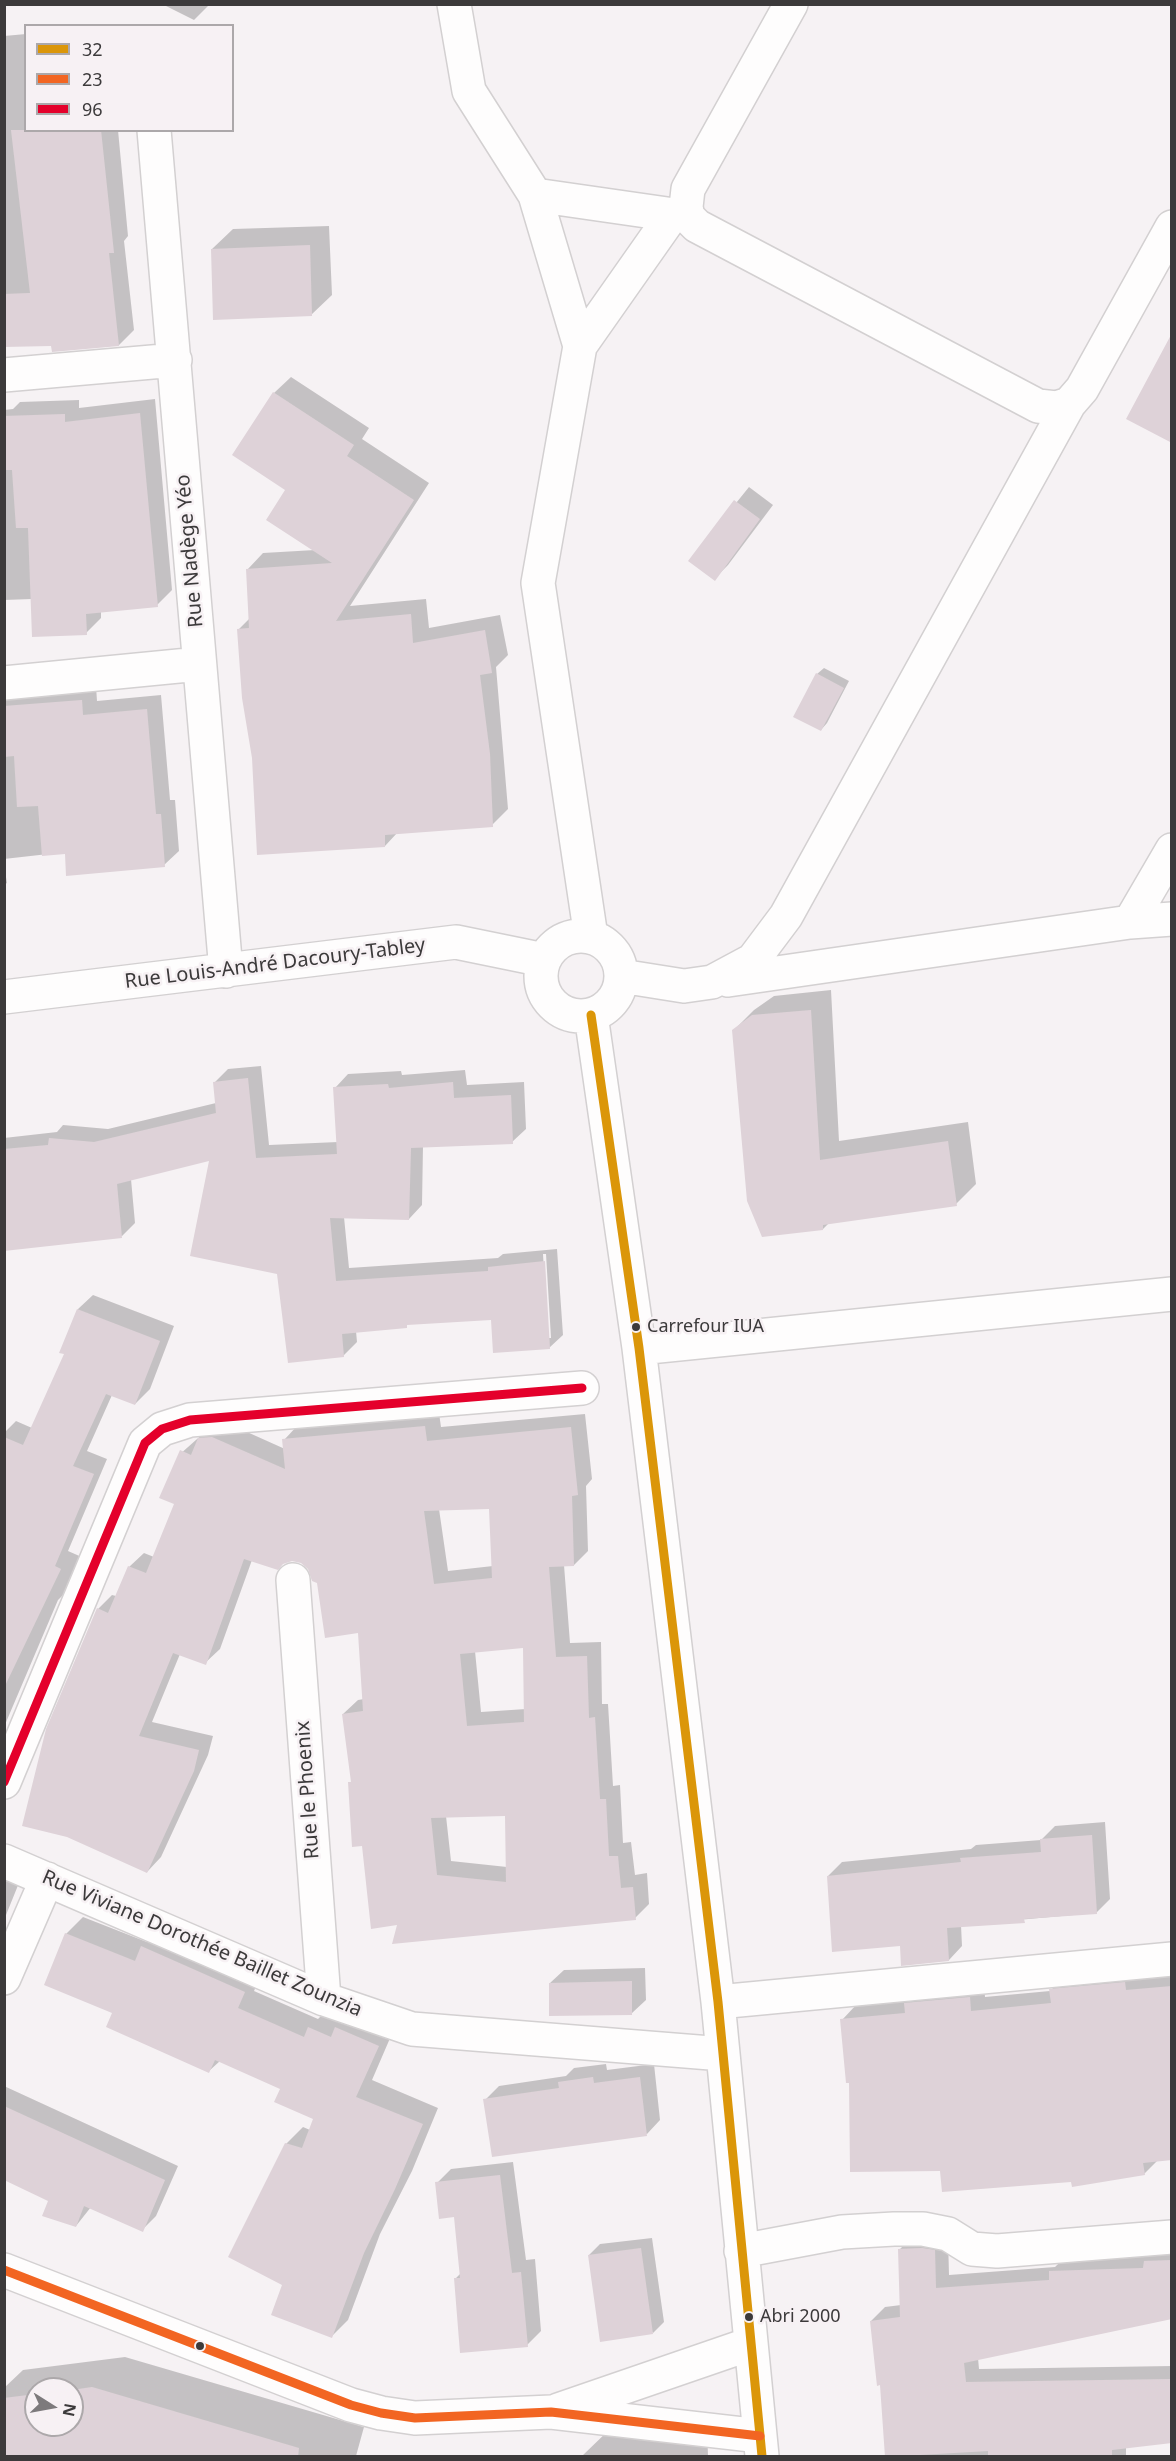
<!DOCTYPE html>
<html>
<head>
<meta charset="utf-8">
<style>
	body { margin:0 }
	#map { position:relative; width:1176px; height:2461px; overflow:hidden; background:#f6f2f4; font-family:"Noto Sans",sans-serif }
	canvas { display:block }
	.frame { position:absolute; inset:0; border:6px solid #3c3a3b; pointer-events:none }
	.legend { position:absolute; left:24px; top:24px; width:210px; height:108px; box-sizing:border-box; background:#f7f1f4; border:2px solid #aca8aa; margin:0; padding:8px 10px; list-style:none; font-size:18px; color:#3c3a3b }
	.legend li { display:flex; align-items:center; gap:12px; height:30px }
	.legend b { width:30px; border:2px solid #aca8aa }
	.north { position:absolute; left:24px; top:2377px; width:60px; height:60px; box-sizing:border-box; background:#f7f1f4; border:2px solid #aca8aa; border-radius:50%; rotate:101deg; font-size:16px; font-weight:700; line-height:24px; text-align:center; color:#3c3a3b }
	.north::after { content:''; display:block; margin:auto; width:21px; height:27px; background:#7d7a7c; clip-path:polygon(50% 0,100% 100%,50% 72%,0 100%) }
</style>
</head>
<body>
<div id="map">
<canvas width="1176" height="2461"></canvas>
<div class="frame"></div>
<ul class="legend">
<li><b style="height:8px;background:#db9609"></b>32</li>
<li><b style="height:8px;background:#f26522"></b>23</li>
<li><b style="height:8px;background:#e4002b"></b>96</li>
</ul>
<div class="north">N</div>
</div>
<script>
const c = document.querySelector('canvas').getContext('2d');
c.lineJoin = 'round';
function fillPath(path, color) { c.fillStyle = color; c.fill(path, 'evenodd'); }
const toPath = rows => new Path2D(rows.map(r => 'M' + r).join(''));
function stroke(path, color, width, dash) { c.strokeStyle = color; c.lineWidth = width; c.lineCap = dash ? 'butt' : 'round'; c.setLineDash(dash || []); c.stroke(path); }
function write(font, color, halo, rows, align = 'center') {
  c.font = font + ' "Noto Sans",sans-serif'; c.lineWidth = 5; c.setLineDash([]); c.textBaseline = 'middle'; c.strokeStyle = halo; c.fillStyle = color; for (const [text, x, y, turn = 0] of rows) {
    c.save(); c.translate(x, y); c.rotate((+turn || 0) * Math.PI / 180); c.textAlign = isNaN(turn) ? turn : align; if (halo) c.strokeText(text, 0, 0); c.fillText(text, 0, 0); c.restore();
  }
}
fillPath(toPath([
	[162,4,210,4,194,20],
	[26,34,26,130,118,130,128,236,124,241,134,330,119,345,4,346,4,36],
	[329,226,332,295,311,315,212,249,233,229],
	[291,377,369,428,362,439,429,483,350,606,426,599,429,628,500,615,508,655,496,667,508,809,492,825,398,832,385,846,253,758,239,629,250,618,247,570,263,553,315,550,287,490,274,393],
	[155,399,172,590,157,605,101,611,101,618,86,633,32,599,4,600,4,410,13,409,20,402,79,400,79,408],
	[749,487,773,505,728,565,714,579,690,560],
	[824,668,849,681,827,723,821,730,817,674],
	[96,686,97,701,161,695,170,800,175,800,179,851,164,865,66,852,4,859,4,701,13,692],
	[4,865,7,883,4,885],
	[831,990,839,1141,968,1122,976,1184,956,1204,829,1223,823,1229,733,1031,754,1010,774,996],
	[261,1066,269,1145,338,1142,335,1088,348,1074,401,1071,402,1075,465,1070,467,1085,524,1082,526,1129,512,1142,423,1146,422,1205,409,1219,344,1217,349,1268,498,1258,503,1254,557,1249,563,1335,549,1348,492,1318,409,1324,356,1331,357,1342,343,1356,278,1273,211,1159,131,1179,135,1223,122,1236,4,1250,4,1138,57,1132,63,1125,108,1129,216,1103,214,1083,228,1069],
	[543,1254,546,1254,551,1338,548,1338],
	[93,1295,174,1326,150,1389,135,1404,112,1395,87,1451,107,1459,68,1551,84,1558,73,1585,58,1600,4,1727,4,1433,16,1421,32,1428,66,1354,78,1309],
	[439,1413,441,1427,585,1414,592,1479,586,1486,588,1551,574,1565,564,1565,570,1643,601,1642,602,1704,608,1704,613,1786,620,1785,623,1843,631,1842,635,1875,647,1873,649,1904,635,1918,399,1924,364,1844,350,1783,352,1780,343,1714,358,1700,364,1699,360,1631,309,1568,301,1562,292,1560,283,1563,252,1560,220,1649,205,1663,180,1654,152,1722,213,1736,208,1755,161,1857,147,1872,98,1609,112,1595,116,1596,129,1567,144,1553,154,1557,176,1504,179,1455,214,1424,227,1423,285,1449,284,1440,298,1425],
	[491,1508,493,1566,448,1571,439,1509],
	[524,1646,526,1709,481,1712,475,1651],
	[506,1815,507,1867,451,1861,446,1816],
	[1105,1822,1110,1899,1096,1913,961,1925,962,1946,949,1960,901,1945,828,1876,842,1862,971,1849,976,1845,1041,1840,1055,1826],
	[4,1866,23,1873,4,1920],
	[83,1917,147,1942,159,1930,261,1975,254,1991,318,2019,326,2011,394,2029,372,2080,438,2108,412,2171,380,2234,348,2320,331,2337,284,2284,286,2144,303,2127,310,2130,315,2118,282,2088,220,2061,209,2071,114,2012,66,1934],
	[645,1968,646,2000,632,2013,550,1983,564,1970],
	[1172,1973,1172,2158,1158,2160,1144,2174,1072,2180,942,2170,851,2081,842,2020,856,2005,984,1983,985,1997,1050,1991,1065,1976],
	[606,2064,607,2070,654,2064,660,2120,647,2134,485,2100,499,2086,566,2076,574,2068],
	[4,2086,178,2166,156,2216,142,2230,91,2207,76,2226,50,2201,4,2179],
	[513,2162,526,2260,535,2259,541,2331,527,2345,455,2279,461,2273,456,2216,437,2183,451,2169],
	[913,2236,948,2237,949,2275,1055,2267,1064,2258,1172,2248,1172,2317,978,2358,979,2369,1172,2366,1172,2441,1126,2447,1126,2456,886,2456,881,2384,871,2321,885,2307,901,2305,899,2250],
	[652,2238,664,2322,653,2333,589,2255,600,2244],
	[125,2357,364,2427,356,2456,4,2456,4,2388,23,2370],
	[36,2389,72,2389,72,2425,36,2425],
	[707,2426,708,2456,582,2456,611,2428]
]), '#0003');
fillPath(toPath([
	[11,130,101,130,114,253,109,253,119,346,52,352,51,346,4,347,4,294,30,293],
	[310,245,312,316,213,320,211,249],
	[1172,333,1172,443,1126,419],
	[273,392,354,445,347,456,414,500,336,621,411,614,413,643,485,630,492,673,480,675,490,754,493,827,385,835,385,847,257,855,252,758,242,698,237,629,249,628,246,569,332,563,266,520,285,490,232,455],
	[140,413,158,607,86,614,87,635,32,637,28,528,16,528,12,470,6,470,4,416,65,414,65,422],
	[734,500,760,519,715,581,688,561],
	[816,673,844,688,821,731,793,717],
	[82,700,83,715,147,709,156,814,161,814,165,867,66,876,65,854,42,856,38,806,17,807,14,756,4,757,4,706],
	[811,1010,820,1160,948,1141,957,1206,823,1225,823,1230,762,1237,747,1201,732,1030,752,1015],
	[248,1078,256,1158,337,1154,333,1087,388,1084,389,1088,453,1082,454,1098,511,1095,513,1144,411,1148,409,1220,330,1218,336,1281,488,1271,488,1267,545,1261,550,1349,493,1353,491,1320,407,1325,407,1328,342,1334,344,1357,288,1363,277,1274,190,1256,209,1161,117,1184,122,1238,4,1251,4,1149,48,1145,49,1138,94,1142,216,1113,213,1082],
	[77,1309,160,1341,135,1405,106,1394,73,1466,94,1474,55,1566,61,1569,4,1688,4,1437,23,1445,64,1354,59,1353],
	[425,1426,427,1441,571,1427,578,1495,572,1496,574,1566,549,1567,556,1657,587,1656,589,1718,595,1717,600,1799,606,1799,609,1856,618,1856,621,1888,633,1887,636,1920,392,1944,397,1925,371,1929,362,1846,352,1847,348,1782,351,1782,342,1714,363,1711,358,1633,325,1638,317,1583,312,1581,308,1569,301,1563,292,1561,283,1564,278,1570,244,1559,206,1665,173,1653,139,1736,199,1750,194,1771,147,1873,67,1837,22,1826,46,1729,97,1608,108,1613,128,1566,146,1573,174,1504,159,1498,180,1450,191,1455,198,1438,212,1437,285,1469,282,1439],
	[489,1509,492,1578,434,1584,424,1511],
	[523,1648,524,1722,467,1726,460,1654],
	[505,1816,506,1882,437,1875,431,1818],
	[1092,1835,1097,1914,1024,1919,1025,1923,947,1928,949,1961,901,1966,900,1946,832,1952,827,1876,961,1862,960,1858,1041,1852,1040,1839],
	[65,1933,135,1961,141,1946,245,1992,238,2008,304,2037,308,2027,331,2037,335,2027,379,2046,356,2097,423,2124,395,2189,364,2253,332,2338,271,2315,282,2285,228,2257,285,2143,302,2148,313,2119,274,2102,280,2089,215,2060,209,2073,106,2027,112,2013,44,1985],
	[632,1981,632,2015,549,2016,549,1983],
	[1125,1982,1126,1990,1172,1986,1172,2160,1143,2163,1145,2175,1072,2187,1071,2182,942,2192,940,2171,850,2172,849,2083,846,2083,840,2019,905,2013,904,2003,970,1997,971,2011,1051,2003,1049,1989],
	[593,2077,594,2083,640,2077,647,2136,492,2157,483,2099,559,2088,558,2082],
	[4,2106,165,2180,143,2232,84,2206,76,2227,42,2216,48,2201,4,2180],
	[500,2175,512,2273,521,2272,528,2347,460,2353,454,2278,460,2278,454,2217,439,2219,435,2182],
	[641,2248,653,2334,600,2342,588,2255],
	[922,2248,935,2250,936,2288,1049,2280,1049,2271,1143,2268,1144,2261,1172,2260,1172,2319,964,2363,966,2382,1172,2379,1172,2443,1112,2450,1112,2457,988,2457,988,2451,885,2457,880,2385,877,2386,870,2321,900,2317,898,2249],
	[92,2387,299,2448,298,2457,4,2457,4,2398,36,2394,36,2425,72,2425,72,2390]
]), '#ded2d8');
const minor = toPath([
	[454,4,469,91,535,195,580,346,538,583,591,937],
	[791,4,688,189,686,207,688,217,697,226,1038,406,1056,408,1069,404],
	[154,130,226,971],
	[535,195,688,217],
	[580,346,672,215],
	[4,375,175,360],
	[4,683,199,664],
	[1130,922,1172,850],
	'541 976a40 40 0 1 1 80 0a40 40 0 1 1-80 0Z',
	[621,976,684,986,712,982,753,960,786,916,1069,404,1082,389,1172,227],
	[728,980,1130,922,1172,919],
	[4,997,456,942,544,960],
	[591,1015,639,1348,718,2002,762,2456],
	[639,1348,1172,1294],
	[293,1580,324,1999],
	[4,1782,145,1443,162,1429,190,1420,582,1388],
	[4,1861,324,1999,412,2029,723,2054],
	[4,1978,47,1879],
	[718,2002,1172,1959],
	[741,2251,842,2232,894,2229,923,2229,948,2234,972,2249,997,2251,1172,2237],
	[4,2270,351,2405,381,2413,415,2418,551,2412,760,2436],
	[558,2410,750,2344]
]);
stroke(minor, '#d3d0d1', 36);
stroke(minor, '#fefdfd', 33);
stroke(toPath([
	[591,1015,639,1348,718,2002,762,2456]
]), '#db9609', 9);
stroke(toPath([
	[4,2270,351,2405,381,2413,415,2418,551,2412,760,2436]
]), '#f26522', 9);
stroke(toPath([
	[4,1782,145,1443,162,1429,190,1420,582,1388]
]), '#e4002b', 9);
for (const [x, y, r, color] of [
	[636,1327,5,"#3c3a3b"],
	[749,2317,5,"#3c3a3b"],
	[200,2346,5,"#3c3a3b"]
]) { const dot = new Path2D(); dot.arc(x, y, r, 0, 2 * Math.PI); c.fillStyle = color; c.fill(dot); stroke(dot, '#f7f1f4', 2); }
write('18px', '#3c3a3b', '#f7f1f4', [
	["Carrefour IUA",647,1327],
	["Abri 2000",760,2317]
], 'left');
write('20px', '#3c3a3b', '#f7f1f4', [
	["Rue Nadège Yéo",190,551,-95],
	["Rue Louis-André Dacoury-Tabley",275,964,-7],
	["Rue le Phoenix",308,1790,-94],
	["Rue Viviane Dorothée Baillet Zounzia",202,1944,23]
]);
</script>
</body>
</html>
